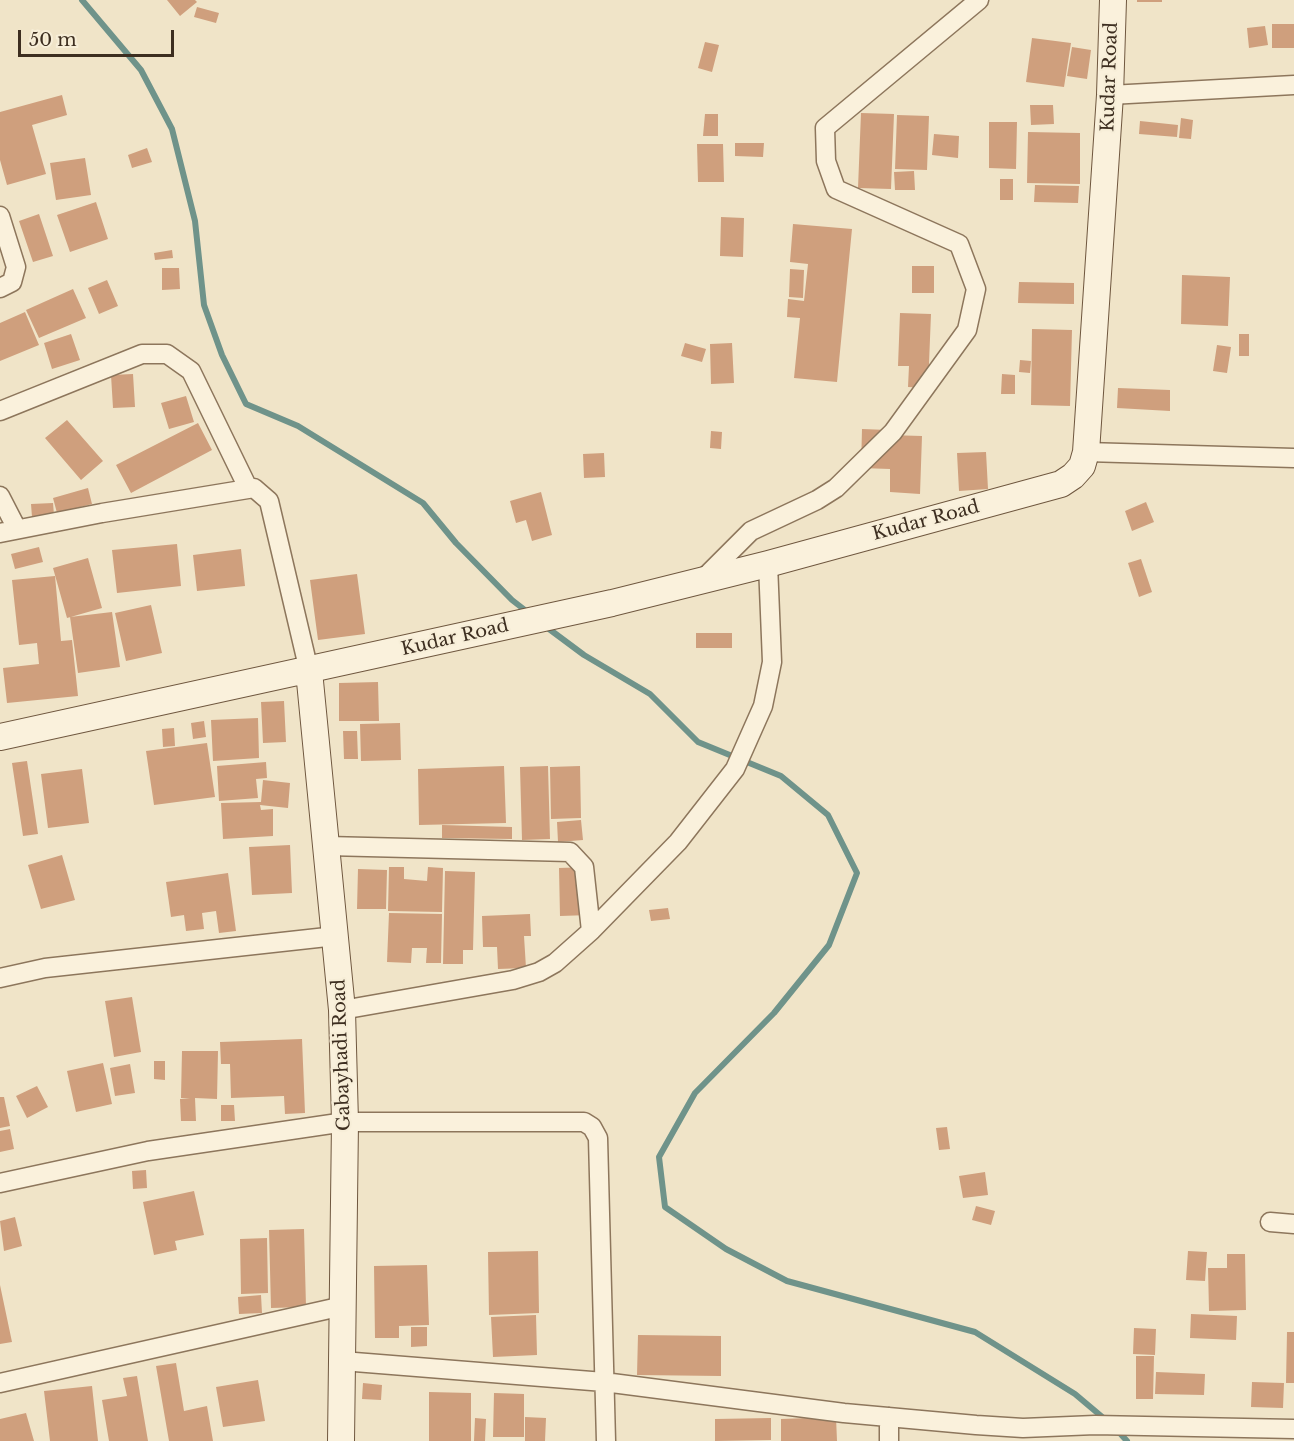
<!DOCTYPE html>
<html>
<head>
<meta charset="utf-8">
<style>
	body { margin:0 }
	#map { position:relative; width:1294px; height:1441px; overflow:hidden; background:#f0e4c8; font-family:"Libre Baskerville",serif }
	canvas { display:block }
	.scale { position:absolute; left:18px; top:30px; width:156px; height:27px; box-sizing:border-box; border:3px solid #3d2e20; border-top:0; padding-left:8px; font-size:18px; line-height:21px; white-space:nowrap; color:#3d2e20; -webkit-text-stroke:4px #f7eed8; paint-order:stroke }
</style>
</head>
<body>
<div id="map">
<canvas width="1294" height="1441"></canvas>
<div class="scale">50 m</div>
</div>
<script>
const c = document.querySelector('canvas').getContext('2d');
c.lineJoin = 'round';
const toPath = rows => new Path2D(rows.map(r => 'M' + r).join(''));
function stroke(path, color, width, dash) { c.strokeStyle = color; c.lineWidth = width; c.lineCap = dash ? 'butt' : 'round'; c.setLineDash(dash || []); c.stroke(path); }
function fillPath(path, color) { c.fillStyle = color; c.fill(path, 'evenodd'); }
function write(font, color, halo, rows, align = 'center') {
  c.font = font + ' "Libre Baskerville",serif'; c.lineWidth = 4.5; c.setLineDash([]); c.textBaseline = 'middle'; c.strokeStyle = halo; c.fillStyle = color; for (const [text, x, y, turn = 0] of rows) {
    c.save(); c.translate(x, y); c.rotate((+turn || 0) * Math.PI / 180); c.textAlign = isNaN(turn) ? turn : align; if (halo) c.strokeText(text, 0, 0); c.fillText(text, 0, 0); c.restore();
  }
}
stroke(toPath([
	[82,0,141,70,172,129,195,221,204,305,222,355,246,404,298,426,423,503,456,543,512,600,530,614],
	[545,626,584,655,650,694,698,742,781,776,828,815,857,873,829,945,774,1013,695,1093,659,1157,665,1207,726,1249,787,1281,975,1332,1075,1394,1107,1421],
	[1117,1430,1127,1441]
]), '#6f938a', 6);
fillPath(toPath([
	[167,0,195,0,197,2,180,16],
	[1137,0,1162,0,1162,2,1137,2],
	[197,7,219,13,216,23,194,17],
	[1272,24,1294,24,1294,48,1272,48],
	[1265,26,1268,45,1249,48,1247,28],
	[1032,38,1071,43,1064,87,1026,82],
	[705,42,719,45,712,72,698,68],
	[1072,47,1091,50,1087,79,1067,76],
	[62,95,67,115,32,125,46,174,7,185,0,160,0,112],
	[1030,105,1053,105,1054,124,1031,125],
	[861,113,894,114,891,189,858,188],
	[705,114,718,114,718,136,703,136],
	[897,115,929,116,927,170,895,169],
	[1181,118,1193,120,1191,139,1179,138],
	[1140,121,1178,125,1177,137,1139,134],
	[989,122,1017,122,1016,169,989,168],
	[1028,132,1080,133,1080,184,1027,183],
	[934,134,959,136,958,158,932,155],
	[735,143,764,143,763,157,735,156],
	[697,144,723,144,724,182,698,182],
	[147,148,152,162,132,168,128,155],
	[85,158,91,195,56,200,50,163],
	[914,171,915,190,895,190,894,172],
	[1000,179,1013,179,1013,200,1000,200],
	[1035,185,1079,186,1078,203,1034,202],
	[96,202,108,239,70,252,57,215],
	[39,214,53,256,33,262,19,221],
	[721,217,744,218,743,257,720,256],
	[793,224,852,229,837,382,794,378,800,318,787,317,788,299,804,301,808,264,790,262],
	[172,250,173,258,155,260,154,253],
	[912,266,934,266,934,293,912,293],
	[162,268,179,268,180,289,162,290],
	[790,269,804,270,803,298,789,297],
	[1182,275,1230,277,1228,326,1181,324],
	[107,280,118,306,99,314,88,288],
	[1019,282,1074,283,1074,304,1018,303],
	[73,289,86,318,39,338,26,310],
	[25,312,39,345,0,361,0,323],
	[900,313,931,314,928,388,908,387,909,366,898,366],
	[1032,329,1072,330,1070,406,1031,405],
	[71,334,80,360,52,369,44,343],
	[1239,334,1249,334,1249,356,1239,356],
	[685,343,706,349,702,362,681,356],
	[732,343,734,383,711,384,710,344],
	[1217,345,1231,347,1227,373,1213,371],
	[1020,360,1031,361,1030,373,1019,372],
	[133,374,135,407,113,408,111,375],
	[1002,374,1015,375,1015,394,1001,394],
	[1118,388,1170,390,1170,411,1117,408],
	[186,396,194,422,169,429,161,403],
	[67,420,103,461,81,480,45,438],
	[198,423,212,450,131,493,116,465],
	[862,429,888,430,888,435,922,436,920,494,890,492,890,469,861,468],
	[711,431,722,432,721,449,710,448],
	[986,452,988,489,959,491,957,453],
	[604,453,605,477,584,478,583,454],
	[88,488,92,504,57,513,53,498],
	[541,492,552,535,532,541,526,520,516,523,510,501],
	[1146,502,1154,522,1132,531,1125,511],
	[53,503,54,515,32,517,31,504],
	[177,544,181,586,117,593,112,550],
	[39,547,43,562,15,569,11,554],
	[241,549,245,586,197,591,193,555],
	[88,558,102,608,67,618,53,568],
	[1141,559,1152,592,1139,597,1128,563],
	[357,574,365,634,318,640,310,580],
	[55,576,61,641,72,640,78,696,7,703,3,668,39,664,37,643,19,645,12,580],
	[151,605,162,653,126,661,115,613],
	[112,612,120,667,78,673,70,617],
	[696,633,732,633,732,648,696,648],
	[378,682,379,721,339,721,339,683],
	[284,701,286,742,263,743,261,702],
	[258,718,259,758,213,761,211,720],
	[204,721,206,737,193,739,191,723],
	[400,723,401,760,361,761,360,724],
	[174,728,175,746,163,747,162,729],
	[343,731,357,731,358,759,344,759],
	[207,743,215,797,154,805,146,751],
	[27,761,38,834,23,836,12,763],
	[266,762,267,778,256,779,258,798,219,801,217,766],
	[504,766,506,823,419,825,418,769],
	[548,766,550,839,522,840,520,767],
	[580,766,581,818,551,819,550,767],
	[82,769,89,823,48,828,41,774],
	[263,780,290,783,288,808,260,805,261,810,273,809,273,836,223,839,221,803,261,802],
	[581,820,583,840,558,842,557,822],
	[442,825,512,827,512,839,442,838],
	[290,845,292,893,252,895,249,847],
	[62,855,75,900,41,909,28,865],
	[389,867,404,867,404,879,427,881,428,867,443,868,442,912,388,911],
	[588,867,590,915,560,916,559,868],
	[358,869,387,870,386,909,357,909],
	[445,871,475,872,473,950,463,950,463,964,443,964],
	[228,873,236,931,219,933,216,911,202,913,204,929,186,931,184,915,171,917,166,882],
	[668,908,670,919,651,921,649,910],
	[389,913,442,914,441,963,426,963,427,948,412,948,411,963,387,962],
	[530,914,531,936,524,936,526,968,498,969,497,947,483,947,482,916],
	[132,997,141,1052,114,1057,105,1001],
	[302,1039,305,1113,285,1114,284,1096,231,1098,230,1064,221,1064,220,1042],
	[182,1051,218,1051,217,1099,195,1098,196,1121,181,1121,180,1099,190,1099,181,1098],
	[154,1061,165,1061,165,1080,154,1079],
	[103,1063,112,1104,76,1112,67,1071],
	[130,1064,135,1093,115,1096,110,1068],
	[37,1086,48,1107,27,1118,16,1096],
	[0,1097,4,1097,10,1126,0,1128],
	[221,1105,234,1105,235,1121,221,1121],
	[947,1127,950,1149,939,1150,936,1128],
	[10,1129,14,1149,0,1152,0,1131],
	[146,1170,147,1188,133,1189,132,1171],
	[985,1172,988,1195,963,1198,959,1176],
	[194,1191,204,1235,175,1241,177,1250,154,1255,143,1202],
	[976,1206,995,1211,991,1225,972,1220],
	[15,1217,22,1246,4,1251,0,1221],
	[304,1229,306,1307,271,1308,269,1230],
	[267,1238,268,1293,241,1294,240,1239],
	[538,1251,539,1313,489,1315,488,1252],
	[1188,1251,1207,1252,1205,1281,1186,1280],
	[1227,1254,1245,1254,1246,1310,1209,1311,1208,1268,1227,1268],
	[427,1265,429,1325,399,1326,399,1338,375,1338,374,1266],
	[0,1285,12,1342,0,1344],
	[261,1295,262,1313,239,1314,238,1297],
	[1191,1314,1237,1316,1236,1340,1190,1338],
	[536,1315,537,1355,493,1357,491,1317],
	[411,1327,427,1327,427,1346,411,1347],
	[1134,1328,1156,1329,1155,1355,1133,1354],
	[1287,1332,1294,1332,1294,1383,1286,1383],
	[638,1335,721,1336,721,1376,637,1375],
	[1136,1356,1154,1356,1153,1399,1136,1399],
	[176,1363,184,1411,207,1406,213,1441,169,1441,156,1366],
	[1156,1372,1205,1374,1204,1395,1155,1394],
	[137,1376,148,1441,109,1441,102,1400,127,1396,123,1378],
	[258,1380,265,1421,223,1427,216,1387],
	[1252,1382,1284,1383,1283,1408,1251,1407],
	[363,1383,382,1385,381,1400,362,1399],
	[92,1386,98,1441,50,1441,44,1391],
	[429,1392,471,1393,471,1441,429,1441],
	[494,1393,524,1394,524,1437,493,1437],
	[26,1413,34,1441,0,1441,0,1419],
	[525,1417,546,1418,545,1441,525,1441],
	[836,1417,837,1441,781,1441,781,1419],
	[475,1418,486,1419,485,1441,474,1441],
	[771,1418,771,1440,715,1441,715,1419]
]), '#cf9f7d');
const street = toPath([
	[1110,95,1294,85],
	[0,216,16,267,12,282,0,288],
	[0,411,142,354,167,354,191,371,248,488],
	[1086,452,1294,458],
	[0,496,17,529],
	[0,533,102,513,254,488,269,501,309,671],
	[703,579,751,531,817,500,836,488,893,432,967,330,976,289,959,244,836,189,826,161,825,128,979,0],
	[327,846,570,852,584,867,591,931],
	[0,978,45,968,336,936],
	[342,1010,513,980,539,972,555,963,591,931,678,842,735,769,763,706,772,662,768,564],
	[0,1183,148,1151,345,1122,584,1122,592,1127,598,1138,606,1441],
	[1270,1222,1294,1224],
	[342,1361,604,1382,844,1413,976,1425,1023,1428,1095,1425,1294,1429],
	[0,1383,343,1306],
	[889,1441,889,1417]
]);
const secondary = toPath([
	[309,671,342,1010,345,1122,341,1441],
	[0,737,612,603,768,564,1061,484,1073,476,1082,466,1086,452,1110,95,1113,0]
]);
stroke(street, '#8d765c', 21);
stroke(secondary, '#6f573f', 28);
stroke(street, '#faf1dc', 18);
stroke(secondary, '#faf1dc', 26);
write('18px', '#3d2e20', '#f7eed8', [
	["Kudar Road",1110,77,-88],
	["Kudar Road",926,521,-15],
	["Kudar Road",455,638,-13],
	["Gabayhadi Road",342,1055,-92]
]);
</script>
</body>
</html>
